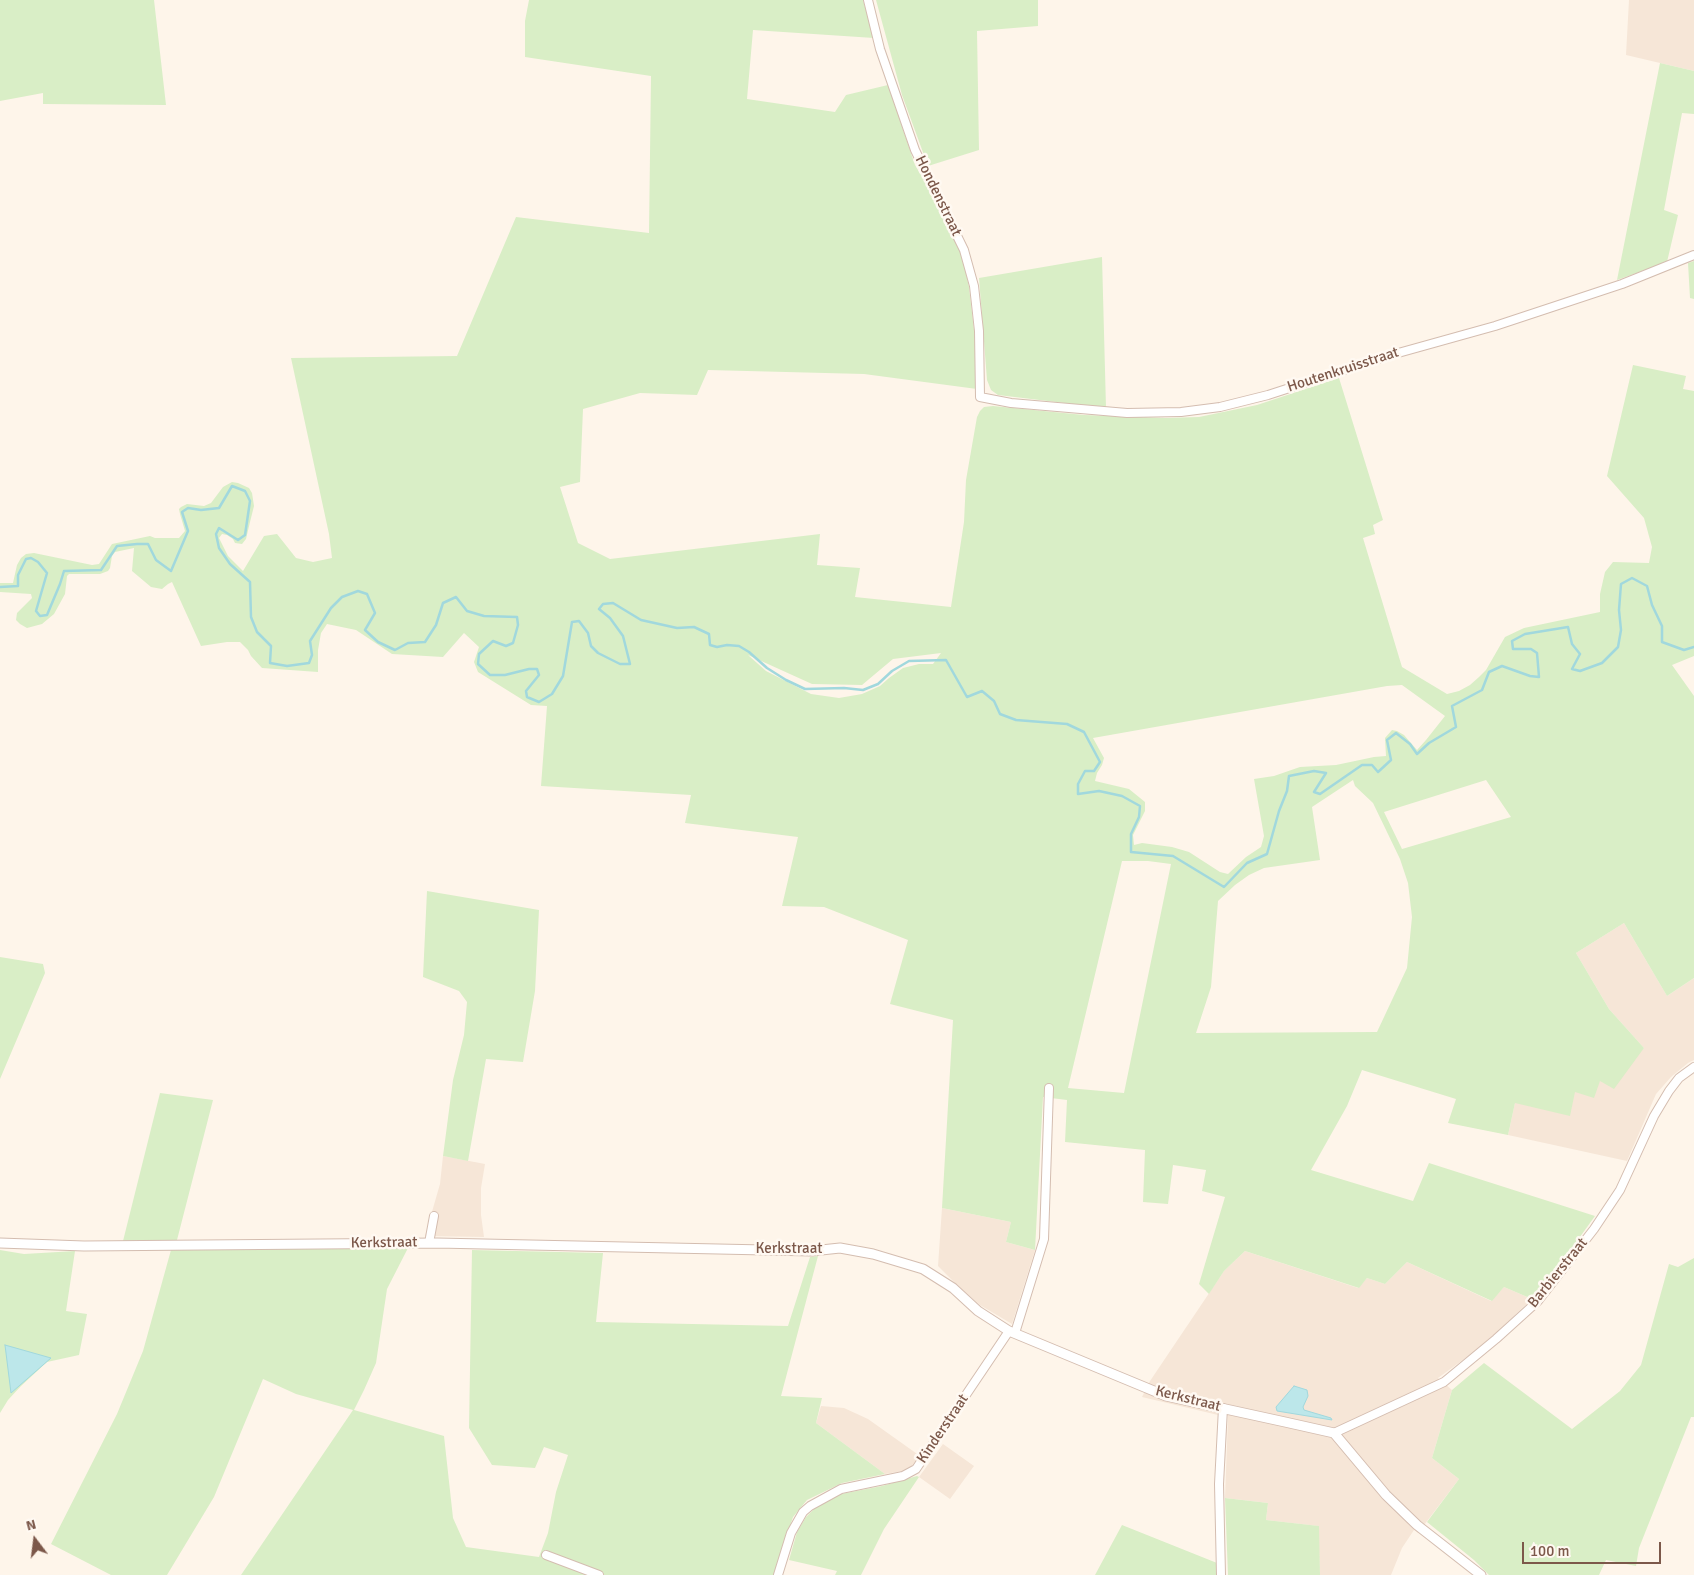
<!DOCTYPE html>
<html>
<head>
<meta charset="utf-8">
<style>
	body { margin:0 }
	#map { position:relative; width:1694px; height:1575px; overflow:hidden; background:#fef5ea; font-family:Signika,sans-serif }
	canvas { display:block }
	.north { position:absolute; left:10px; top:1515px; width:50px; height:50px; -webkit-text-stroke:4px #fff9f2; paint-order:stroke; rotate:345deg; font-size:14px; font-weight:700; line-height:20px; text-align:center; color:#7c584a }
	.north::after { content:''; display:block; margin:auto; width:18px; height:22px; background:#7c584a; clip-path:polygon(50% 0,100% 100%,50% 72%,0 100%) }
	.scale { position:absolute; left:1522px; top:1542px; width:139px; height:22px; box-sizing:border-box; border:2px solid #7c584a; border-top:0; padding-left:6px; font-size:15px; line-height:18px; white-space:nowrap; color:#7c584a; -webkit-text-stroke:4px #fff9f2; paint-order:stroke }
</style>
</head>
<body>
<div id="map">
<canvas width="1694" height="1575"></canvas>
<div class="north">N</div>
<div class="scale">100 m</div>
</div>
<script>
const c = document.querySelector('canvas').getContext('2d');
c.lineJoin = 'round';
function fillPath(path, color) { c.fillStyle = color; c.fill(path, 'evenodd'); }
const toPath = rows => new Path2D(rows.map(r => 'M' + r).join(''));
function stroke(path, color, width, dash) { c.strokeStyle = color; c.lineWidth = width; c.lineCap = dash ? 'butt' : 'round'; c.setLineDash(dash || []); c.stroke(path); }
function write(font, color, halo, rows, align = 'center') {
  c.font = font + ' Signika,sans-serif'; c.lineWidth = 5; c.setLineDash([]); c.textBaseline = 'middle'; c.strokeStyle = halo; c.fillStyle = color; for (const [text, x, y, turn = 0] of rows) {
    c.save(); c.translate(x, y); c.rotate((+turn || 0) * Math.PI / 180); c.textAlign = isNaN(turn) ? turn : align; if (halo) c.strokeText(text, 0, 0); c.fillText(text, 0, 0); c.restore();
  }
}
fillPath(toPath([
	[1629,0,1694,0,1694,71,1626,55],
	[1624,923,1667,996,1694,978,1694,1060,1688,1063,1671,1077,1656,1094,1627,1161,1508,1135,1515,1103,1575,1092,1600,1081,1644,1048,1609,1009,1576,953],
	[443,1156,485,1164,481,1188,481,1215,484,1237,425,1236,440,1184],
	[942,1208,1011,1222,1006,1242,1035,1250,1012,1324,980,1305,957,1285,938,1266],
	[1245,1251,1358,1288,1367,1278,1385,1284,1407,1262,1491,1301,1504,1287,1532,1299,1482,1346,1438,1378,1452,1390,1432,1458,1459,1479,1418,1533,1414,1530,1402,1548,1391,1575,1320,1575,1318,1526,1266,1520,1268,1503,1225,1498,1228,1416,1218,1415,1142,1397,1150,1381,1224,1271],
	[821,1406,844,1408,868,1419,920,1456,910,1468,902,1471,885,1474,816,1423],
	[943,1444,974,1466,950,1499,919,1477]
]), '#f6e6d7');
fillPath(toPath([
	[0,0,154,0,166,105,43,104,43,93,0,101],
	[529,0,863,0,874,38,753,30,747,99,835,112,846,95,888,85,915,165,942,210,961,250,969,287,975,338,977,389,864,374,708,370,697,395,640,393,583,409,580,482,560,487,578,543,610,559,820,534,817,565,860,568,855,597,951,607,964,522,966,480,977,417,980,411,984,407,993,406,1084,415,1166,418,1199,417,1257,405,1339,378,1383,520,1373,525,1375,534,1363,538,1402,667,1447,694,1459,691,1470,685,1479,677,1486,670,1505,637,1524,628,1600,612,1600,594,1605,572,1613,562,1649,563,1652,547,1644,518,1607,476,1633,365,1686,376,1683,389,1694,391,1694,656,1672,665,1694,696,1694,978,1667,996,1624,923,1576,953,1609,1009,1644,1048,1614,1089,1600,1081,1594,1098,1575,1092,1570,1116,1515,1103,1508,1135,1448,1123,1456,1099,1362,1070,1347,1106,1311,1170,1413,1201,1429,1163,1595,1216,1554,1273,1532,1299,1504,1287,1492,1301,1407,1262,1385,1284,1367,1278,1359,1288,1245,1251,1224,1271,1209,1294,1199,1284,1225,1197,1202,1191,1206,1170,1173,1165,1168,1204,1143,1202,1145,1150,1065,1142,1067,1100,1043,1097,1035,1250,1006,1242,1011,1222,942,1208,953,1020,890,1004,908,940,824,907,782,906,798,837,685,823,691,795,541,786,547,706,531,705,478,672,474,662,479,647,464,633,443,657,392,654,356,630,327,624,321,633,318,650,318,672,262,668,251,656,248,650,240,642,227,642,201,646,172,582,168,584,162,589,151,587,132,571,134,548,115,552,112,556,110,568,108,571,100,574,69,574,67,576,65,594,54,614,42,624,27,628,20,624,16,620,17,613,32,598,31,594,0,592,0,583,13,583,17,565,21,558,26,554,34,553,92,565,99,564,112,544,150,536,155,538,179,538,185,531,180,514,179,509,181,507,187,504,204,506,211,503,223,487,232,482,238,483,249,488,252,493,254,506,250,522,246,539,242,544,235,543,233,539,227,535,222,534,219,538,228,556,243,571,264,536,277,534,296,558,313,562,332,558,329,534,291,358,457,356,516,217,649,233,651,76,525,57,525,21],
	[941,653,933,664,919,664,903,668,889,678,880,686,862,694,839,698,811,694,766,671,748,655,812,684,862,685,893,659],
	[1402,685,1445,716,1426,740,1417,750,1404,735,1397,731,1392,730,1385,738,1386,756,1374,757,1336,765,1300,767,1274,776,1254,779,1264,836,1261,847,1246,857,1228,874,1220,872,1189,852,1172,847,1142,843,1134,845,1133,835,1145,811,1145,802,1129,789,1095,781,1097,773,1102,765,1104,758,1093,738,1387,686],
	[1353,780,1355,786,1373,803,1400,859,1408,883,1412,917,1407,968,1377,1032,1196,1033,1211,987,1218,901,1235,885,1249,875,1264,868,1320,860,1312,807],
	[1486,780,1511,817,1402,849,1384,812],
	[1122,861,1148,861,1171,864,1124,1093,1068,1088],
	[876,0,1038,0,1038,26,977,31,979,150,928,166,902,95],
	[1660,63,1694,71,1694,114,1682,113,1664,210,1678,215,1667,262,1617,280],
	[1102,257,1106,408,998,395,991,390,987,380,979,278],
	[1694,261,1694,299,1690,298,1688,263],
	[427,891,539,910,535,991,523,1062,486,1059,468,1161,443,1156,453,1080,464,1035,467,1002,459,991,423,977],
	[0,957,43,964,45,973,0,1079],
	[160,1093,213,1100,177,1240,123,1241],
	[408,1248,387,1289,376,1363,364,1390,354,1410,444,1436,453,1518,466,1547,539,1557,548,1533,556,1492,568,1455,544,1447,535,1468,492,1465,469,1428,472,1250,603,1253,596,1322,788,1326,810,1257,818,1256,781,1396,822,1398,816,1423,885,1474,842,1483,807,1500,793,1517,774,1575,241,1575,353,1410,296,1394,263,1379,214,1497,167,1575,111,1575,51,1544,117,1414,143,1351,171,1250],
	[0,1250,24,1254,75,1251,66,1311,87,1314,79,1355,47,1362,21,1386,8,1400,0,1413],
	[1694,1258,1694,1417,1691,1417,1639,1548,1636,1566,1606,1560,1599,1575,1489,1575,1474,1560,1427,1522,1459,1479,1432,1458,1452,1390,1484,1363,1572,1429,1620,1391,1641,1365,1669,1264,1678,1267],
	[917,1476,919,1477,884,1529,861,1575,835,1575,837,1571,789,1560,797,1532,806,1517,816,1507,841,1494,882,1486],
	[1225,1498,1268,1503,1266,1520,1319,1526,1320,1575,1228,1575],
	[1122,1525,1217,1563,1217,1575,1095,1575]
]), '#d9eec6');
const water = toPath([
	[5,1345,51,1358,11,1393,5,1345],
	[1294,1386,1307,1390,1308,1396,1303,1407,1304,1410,1331,1418,1332,1420,1277,1411,1276,1407,1294,1386]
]);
fillPath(water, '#bce7ea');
stroke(water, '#a1d8dd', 1);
stroke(toPath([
	[0,587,18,586,18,575,26,559,31,558,38,562,47,573,36,611,40,616,47,615,60,584,64,571,101,570,117,546,137,544,148,544,156,560,171,571,188,531,182,512,188,508,201,510,219,508,232,486,245,491,250,501,245,535,238,540,219,528,216,534,219,548,230,564,250,582,251,617,257,632,271,646,270,663,287,666,309,663,312,655,310,641,331,608,342,597,358,591,367,594,375,613,365,630,378,642,395,650,408,643,425,642,436,625,443,603,456,597,467,611,484,616,517,617,518,625,513,643,506,646,493,641,479,654,478,664,490,675,505,675,529,669,537,669,539,675,526,691,527,697,539,702,552,694,563,676,572,622,579,621,588,633,591,646,598,653,620,664,630,664,623,636,610,618,599,609,603,604,613,603,641,620,677,628,694,627,709,634,710,645,717,647,727,645,739,646,749,652,767,668,786,680,805,689,844,688,863,690,878,684,892,671,909,661,946,660,967,697,982,691,994,701,1000,714,1016,720,1067,724,1084,732,1100,762,1094,771,1085,771,1078,784,1078,794,1099,791,1122,796,1140,806,1139,817,1131,834,1131,852,1173,856,1224,887,1247,863,1267,854,1279,811,1287,791,1289,776,1314,771,1326,773,1314,792,1320,794,1362,765,1372,765,1378,772,1391,760,1387,740,1396,733,1410,744,1417,754,1429,743,1456,727,1452,706,1482,690,1489,672,1502,666,1530,676,1539,677,1537,653,1531,649,1513,649,1512,641,1525,634,1568,627,1572,644,1580,654,1572,669,1580,671,1602,663,1618,647,1621,630,1619,610,1621,584,1632,578,1647,586,1652,605,1662,626,1662,642,1684,650,1694,647]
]), '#a1d8dd', 2.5);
const minor = toPath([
	[868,0,880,49,915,150,964,250,974,286,979,331,980,397,1011,403,1127,413,1181,412,1220,407,1268,395,1391,355,1495,326,1622,284,1694,255],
	[429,1243,434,1216],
	[1015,1333,1044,1239,1049,1088],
	[1334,1433,1444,1382,1496,1339,1538,1301,1594,1229,1620,1190,1654,1116,1669,1091,1679,1078,1694,1067],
	[546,1555,599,1575],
	[778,1575,791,1533,803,1512,810,1506,841,1489,903,1476,916,1469,1009,1331],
	[1221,1575,1219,1484,1223,1408]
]);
const tertiary = toPath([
	[0,1243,84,1246,437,1243,812,1251,840,1248,873,1254,923,1269,953,1288,978,1311,1009,1331,1166,1396,1285,1422,1334,1433,1386,1495,1417,1525,1481,1575]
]);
stroke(minor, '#d4bdb0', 10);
stroke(tertiary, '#d4bdb0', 11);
stroke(minor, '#fff', 8);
stroke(tertiary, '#fff', 9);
write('15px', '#7c584a', '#fff9f2', [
	["Hondenstraat",938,196,64],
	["Houtenkruisstraat",1343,370,-18],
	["Kerkstraat",384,1243,-1],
	["Kerkstraat",789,1249],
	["Barbierstraat",1558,1273,-51],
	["Kerkstraat",1188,1399,14],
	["Kinderstraat",943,1429,-56]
]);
</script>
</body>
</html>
